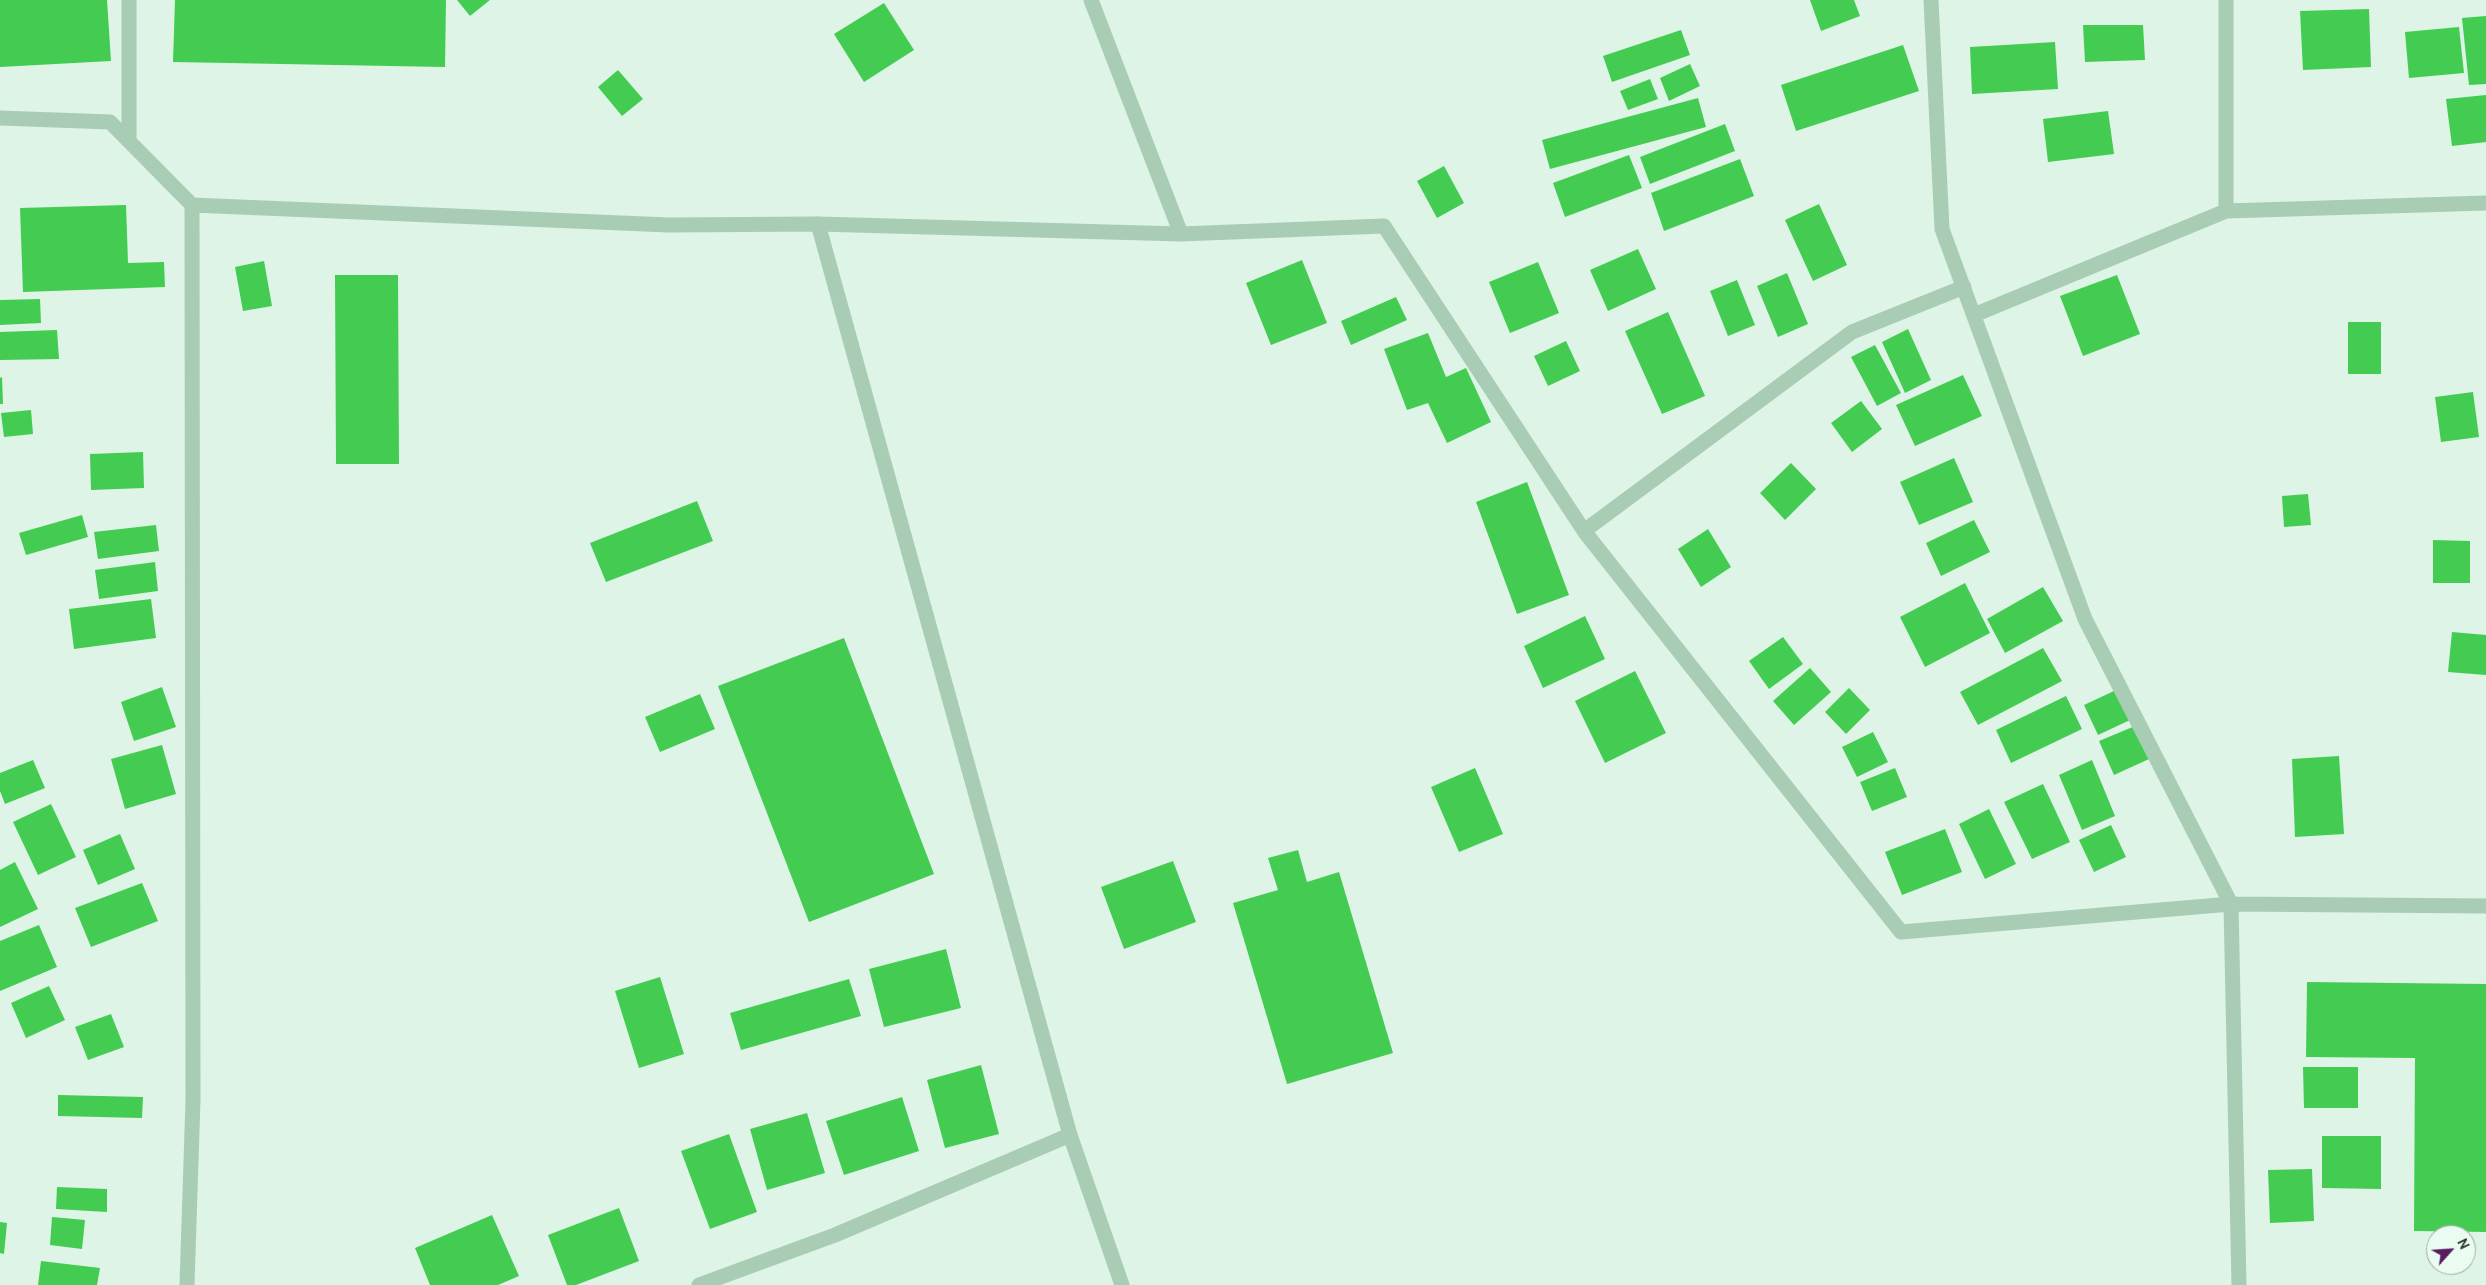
<!DOCTYPE html>
<html>
<head>
<meta charset="utf-8">
<style>
	body { margin:0 }
	#map { position:relative; width:2486px; height:1285px; overflow:hidden; background:#ddf4e6; font-family:Cabin,sans-serif }
	canvas { display:block }
	.north { position:absolute; left:2426px; top:1225px; width:50px; height:50px; box-sizing:border-box; background:#eafbf1; border:1px solid #9dada2; border-radius:50%; rotate:64deg; font-size:14px; font-weight:700; line-height:20px; text-align:center; color:#29392c }
	.north::after { content:''; display:block; margin:auto; width:18px; height:22px; background:#591c5d; clip-path:polygon(50% 0,100% 100%,50% 72%,0 100%) }
</style>
</head>
<body>
<div id="map">
<canvas width="2486" height="1285"></canvas>
<div class="north">N</div>
</div>
<script>
const c = document.querySelector('canvas').getContext('2d');
c.lineJoin = 'round';
function fillPath(path, color) { c.fillStyle = color; c.fill(path, 'evenodd'); }
const toPath = rows => new Path2D(rows.map(r => 'M' + r).join(''));
function stroke(path, color, width, dash) { c.strokeStyle = color; c.lineWidth = width; c.lineCap = dash ? 'butt' : 'round'; c.setLineDash(dash || []); c.stroke(path); }
fillPath(toPath([
	[0,0,107,0,111,61,0,67],
	[175,0,446,0,445,67,173,62],
	[457,0,490,0,470,16],
	[1810,0,1854,0,1860,16,1821,31],
	[884,3,914,50,864,82,834,34],
	[2369,9,2371,67,2303,70,2300,11],
	[2486,16,2486,84,2469,85,2462,18],
	[2083,25,2143,25,2145,60,2085,62],
	[2459,27,2464,73,2409,78,2405,32],
	[1681,30,1690,55,1612,82,1603,56],
	[2055,42,2058,89,1972,94,1970,47],
	[1903,45,1919,91,1796,131,1781,85],
	[1690,64,1700,86,1669,101,1660,78],
	[618,70,643,99,622,116,598,87],
	[1650,79,1658,99,1628,110,1620,91],
	[2486,95,2486,142,2452,146,2446,99],
	[1698,98,1706,127,1550,169,1542,140],
	[2108,111,2114,154,2048,162,2043,119],
	[1725,124,1735,151,1650,184,1640,157],
	[1629,155,1642,188,1565,217,1553,183],
	[1740,159,1754,196,1664,231,1651,193],
	[1444,166,1464,203,1437,218,1417,181],
	[1819,204,1847,265,1813,281,1785,220],
	[126,205,128,263,164,262,165,287,23,292,20,208],
	[1638,249,1656,289,1608,311,1590,270],
	[1302,260,1327,323,1271,345,1246,283],
	[264,261,272,306,243,311,235,267],
	[1538,262,1559,313,1510,333,1489,282],
	[1787,273,1808,324,1778,337,1757,286],
	[335,275,398,275,399,464,336,464],
	[2117,275,2140,334,2083,356,2060,296],
	[1737,280,1755,325,1728,336,1710,291],
	[1396,297,1407,320,1351,345,1341,321],
	[40,299,41,323,0,325,0,300],
	[1668,312,1705,396,1662,414,1625,331],
	[2348,322,2381,322,2381,374,2348,374],
	[1908,329,1931,380,1905,393,1882,342],
	[57,330,59,359,0,360,0,332],
	[1428,333,1446,377,1466,368,1491,422,1447,443,1428,403,1407,410,1384,349],
	[1566,341,1580,371,1548,386,1534,356],
	[1875,345,1901,393,1877,406,1851,357],
	[1963,375,1982,416,1915,446,1896,405],
	[2,377,3,404,0,404,0,378],
	[2473,392,2479,437,2441,442,2435,397],
	[1861,401,1882,429,1852,452,1831,423],
	[31,410,33,434,4,437,1,413],
	[143,452,144,488,91,490,90,454],
	[1954,458,1973,502,1919,525,1900,482],
	[1791,463,1816,489,1785,520,1760,493],
	[1527,482,1569,595,1517,614,1476,502],
	[2308,494,2311,525,2284,527,2282,496],
	[697,501,713,541,606,582,590,543],
	[82,515,88,537,26,555,19,533],
	[1974,520,1990,552,1941,576,1926,543],
	[156,525,159,551,98,559,94,532],
	[1708,529,1731,567,1701,587,1678,549],
	[2433,540,2470,541,2470,583,2433,583],
	[155,562,158,591,99,599,95,570],
	[1965,583,1990,633,1925,667,1900,617],
	[2043,587,2063,621,2005,653,1987,619],
	[151,599,156,638,74,649,69,609],
	[1585,616,1605,659,1543,688,1524,646],
	[2452,632,2486,635,2486,675,2448,672],
	[1783,637,1803,664,1769,689,1749,661],
	[844,638,934,874,809,922,718,686],
	[2043,648,2062,681,1978,725,1960,692],
	[1810,668,1831,692,1794,725,1773,701],
	[1635,671,1666,733,1605,763,1575,701],
	[162,687,176,727,134,741,121,702],
	[1849,688,1870,710,1846,734,1825,712],
	[2116,690,2130,720,2098,735,2084,705],
	[700,694,715,729,660,752,645,717],
	[2066,696,2082,729,2011,763,1996,730],
	[2135,726,2149,759,2114,775,2099,741],
	[1873,732,1888,762,1857,777,1842,747],
	[162,745,176,794,125,809,111,759],
	[2339,756,2344,834,2295,837,2292,759],
	[33,760,45,788,5,804,0,791,0,773],
	[2092,760,2115,816,2082,830,2059,775],
	[1475,768,1503,834,1459,852,1431,787],
	[1895,768,1907,797,1872,811,1860,782],
	[2043,784,2070,842,2032,859,2004,802],
	[51,804,76,857,38,875,13,822],
	[1989,809,2016,864,1985,879,1959,824],
	[2111,825,2126,857,2094,872,2079,840],
	[1945,829,1962,872,1902,895,1885,852],
	[120,834,135,869,98,885,83,850],
	[1298,850,1307,882,1339,872,1393,1053,1287,1084,1233,903,1278,890,1268,858],
	[1173,861,1196,922,1124,949,1101,887],
	[15,862,38,909,0,927,0,870],
	[142,883,158,921,91,947,75,908],
	[39,925,57,967,0,991,0,941],
	[946,949,961,1008,884,1027,869,969],
	[660,977,684,1054,639,1068,615,991],
	[849,979,861,1016,741,1050,730,1013],
	[2307,982,2486,984,2486,1232,2414,1231,2415,1058,2306,1057],
	[49,986,65,1020,26,1038,11,1003],
	[111,1014,124,1047,88,1060,75,1027],
	[981,1065,999,1134,945,1148,927,1080],
	[2303,1067,2358,1067,2358,1108,2304,1108],
	[58,1095,143,1097,142,1118,58,1116],
	[902,1097,919,1151,844,1175,826,1121],
	[807,1113,825,1173,767,1190,750,1129],
	[729,1134,757,1212,710,1229,681,1151],
	[2322,1136,2381,1136,2381,1189,2322,1188],
	[2312,1169,2314,1221,2270,1223,2268,1170],
	[57,1187,107,1189,107,1212,56,1209],
	[619,1208,639,1261,576,1285,567,1285,548,1235],
	[492,1215,519,1276,498,1285,430,1285,415,1248],
	[52,1217,85,1220,82,1249,50,1245],
	[0,1222,7,1223,4,1254,0,1253],
	[41,1261,100,1268,97,1285,38,1285]
]), '#43cc51');
stroke(toPath([
	[818,224,1070,1135,1122,1285],
	[699,1285,835,1235,1070,1135]
]), '#a8cdb4', 15);
stroke(toPath([
	[1091,0,1181,234,1384,226,1584,531,1901,932,2231,904,2486,906],
	[1931,0,1942,229,2085,619,2231,904,2239,1285],
	[2226,0,2226,211],
	[0,118,110,122,192,205,193,1100,187,1285],
	[129,141,129,0],
	[192,205,669,225,818,224,1181,234],
	[1974,315,2226,211,2486,203],
	[1584,531,1852,332,1964,287]
]), '#a8cdb4', 15);
</script>
</body>
</html>
